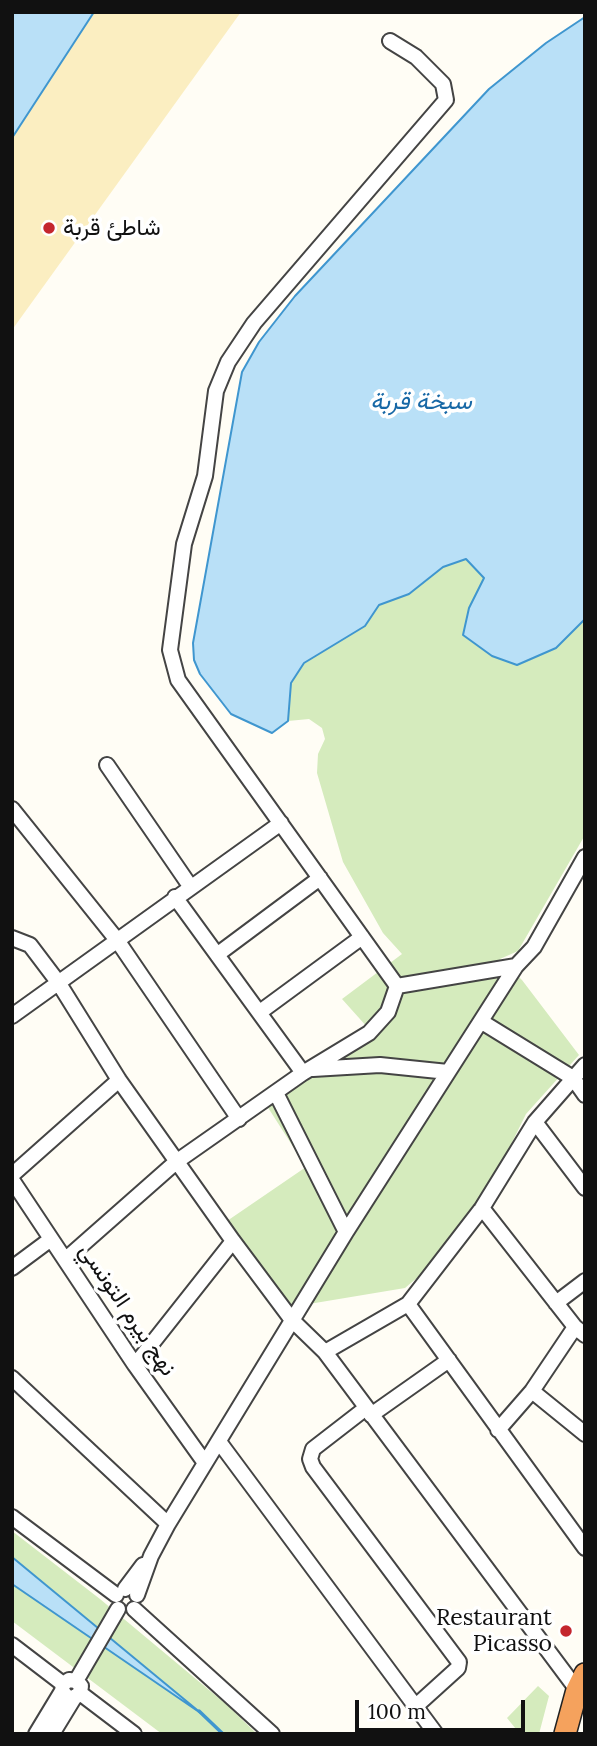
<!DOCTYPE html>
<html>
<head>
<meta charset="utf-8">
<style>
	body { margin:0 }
	#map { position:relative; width:597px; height:1746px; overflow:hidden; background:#fffdf5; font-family:Lora,serif }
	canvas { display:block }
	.frame { position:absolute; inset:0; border:14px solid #111; pointer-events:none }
	.scale { position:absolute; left:355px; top:1700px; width:170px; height:32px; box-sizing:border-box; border:4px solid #111; border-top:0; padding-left:9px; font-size:21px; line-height:24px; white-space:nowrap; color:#111; -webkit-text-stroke:5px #fff; paint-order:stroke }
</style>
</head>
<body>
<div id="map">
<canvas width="597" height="1746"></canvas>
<div class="frame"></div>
<div class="scale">100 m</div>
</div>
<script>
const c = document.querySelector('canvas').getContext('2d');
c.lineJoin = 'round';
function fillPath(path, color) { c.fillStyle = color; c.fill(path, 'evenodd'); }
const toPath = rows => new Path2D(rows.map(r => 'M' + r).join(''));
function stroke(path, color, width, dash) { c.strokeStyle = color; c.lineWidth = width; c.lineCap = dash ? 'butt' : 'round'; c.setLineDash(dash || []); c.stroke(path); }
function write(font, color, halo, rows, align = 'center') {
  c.font = font + ' Lora,Vazirmatn,serif'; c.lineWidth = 7; c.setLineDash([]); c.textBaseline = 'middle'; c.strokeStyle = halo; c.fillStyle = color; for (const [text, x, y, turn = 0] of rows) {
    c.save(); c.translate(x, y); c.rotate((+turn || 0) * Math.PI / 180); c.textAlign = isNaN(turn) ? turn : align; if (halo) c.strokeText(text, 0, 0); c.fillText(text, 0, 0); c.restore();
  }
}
fillPath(toPath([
	[466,559,484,578,469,608,492,656,517,665,556,648,585,619,585,835,518,951,500,959,522,980,579,1055,526,1114,483,1201,437,1261,405,1288,285,1308,227,1221,306,1167,267,1106,368,1028,342,999,402,954,383,933,343,862,317,773,318,754,325,739,322,728,309,719,288,721,291,683,303,663,365,626,379,605,409,594,443,567],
	[12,1531,100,1599,227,1705,257,1734,162,1734,12,1621,12,1584,193,1707,12,1557],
	[538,1686,549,1696,539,1734,520,1734,507,1718]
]), '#d5ebbd');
fillPath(toPath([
	[94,12,241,12,12,330,12,138]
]), '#fbeec1');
const water = toPath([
	[12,12,94,12,12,138,12,12],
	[585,17,585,619,556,648,517,665,492,656,463,635,469,608,484,578,466,559,443,567,409,594,379,605,365,626,304,663,291,683,288,721,272,733,231,714,200,674,194,660,193,643,242,372,259,342,295,296,489,89,546,43,585,17],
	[12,1557,202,1714,12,1584,12,1557]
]);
fillPath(water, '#b9e0f7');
stroke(water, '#3f96cf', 2);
stroke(toPath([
	[199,1711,223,1734]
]), '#3f96cf', 3.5);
const minor = toPath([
	[390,41,416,57,443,84,446,100,254,323,228,362,216,391,205,476,184,544,170,650,178,680,397,986],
	[107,765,190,886],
	[12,809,117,940,239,1119],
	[175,897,303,1073],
	[12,938,30,945,58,982,119,1080,233,1241,292,1320,325,1352,581,1695],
	[218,954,320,878],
	[397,986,516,966],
	[260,1012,362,937],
	[12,1016,281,823],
	[482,1022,573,1078,585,1095],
	[313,1069,380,1065,448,1072],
	[276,1093,346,1232],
	[535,1122,585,1188],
	[12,1175,119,1080],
	[12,1180,135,1365,205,1463],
	[482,1208,575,1327,585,1335],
	[66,1259,176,1162,303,1073,369,1033,388,1012,397,986],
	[12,1268,51,1239],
	[556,1303,585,1281],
	[408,1304,585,1548],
	[325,1352,408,1304,482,1208,535,1122,585,1065],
	[135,1365,233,1241],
	[12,1378,168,1524],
	[532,1391,585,1434],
	[366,1408,313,1449,310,1459,313,1467,459,1662,458,1668,416,1706],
	[371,1415,449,1360],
	[498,1430,532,1391,575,1327],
	[220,1443,436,1734],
	[12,1517,116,1595],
	[125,1589,143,1565],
	[137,1595,151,1556,168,1524,346,1232,516,966,534,947,585,857],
	[134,1609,272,1734],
	[12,1645,63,1684,62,1691,67,1697,74,1698,80,1693,81,1686,76,1681,69,1680,63,1684],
	[76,1681,118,1609],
	[80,1693,134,1734],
	[36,1734,62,1691],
	[52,1734,74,1698]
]);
const highway = toPath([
	[565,1734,577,1690,585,1674]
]);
stroke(minor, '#444', 18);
stroke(highway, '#222', 24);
stroke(minor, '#fff', 14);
stroke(highway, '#f5a25d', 21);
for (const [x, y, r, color] of [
	[49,228,7,"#c4262e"],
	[566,1631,7,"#c4262e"]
]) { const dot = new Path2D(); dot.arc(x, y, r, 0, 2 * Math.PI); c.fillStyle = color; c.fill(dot); stroke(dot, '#fff', 2.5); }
write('23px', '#111', '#fff', [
	["شاطئ قربة",63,228],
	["Restaurant",552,1618,"right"],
	["Picasso",552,1644,"right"]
], 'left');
write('23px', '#111', '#fff', [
	["نهج بيرم التونسي",127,1310,56]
]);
write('italic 24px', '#1768a6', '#fff', [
	["سبخة قربة",421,402]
]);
</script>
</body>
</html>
